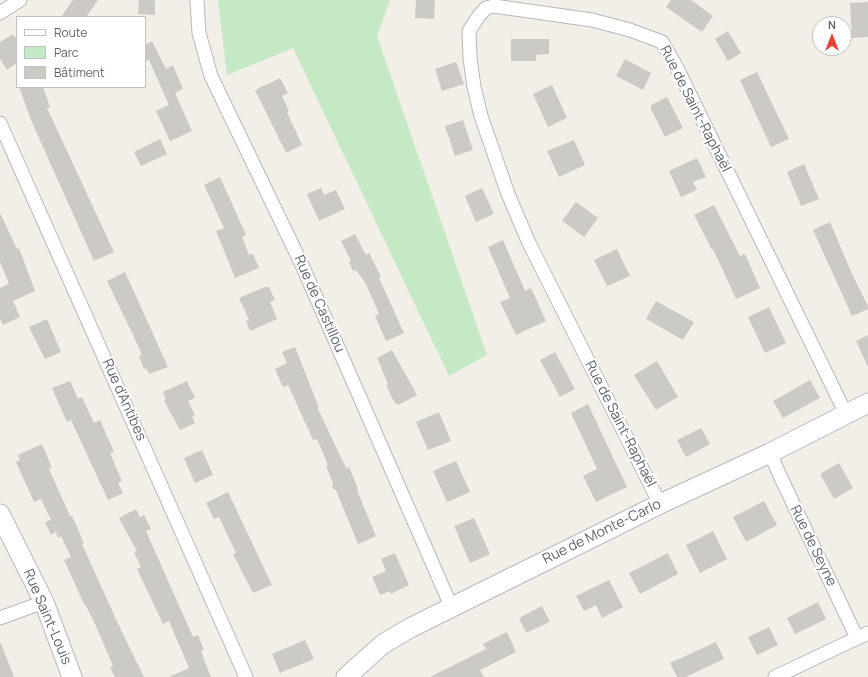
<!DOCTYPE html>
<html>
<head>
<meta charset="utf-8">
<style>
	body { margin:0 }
	#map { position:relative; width:868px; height:677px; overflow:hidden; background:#f1efe8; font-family:Manrope,sans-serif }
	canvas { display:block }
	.legend { position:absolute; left:16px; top:16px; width:130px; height:72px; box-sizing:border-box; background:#fff; border:1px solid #bfc1c3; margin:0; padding:5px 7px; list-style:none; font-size:12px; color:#5f6368 }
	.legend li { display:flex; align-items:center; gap:8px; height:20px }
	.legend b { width:20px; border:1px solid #bfc1c3 }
	.north { position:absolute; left:812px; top:16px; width:40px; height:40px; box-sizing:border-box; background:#fff; border:1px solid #bfc1c3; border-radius:50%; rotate:0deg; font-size:11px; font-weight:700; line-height:16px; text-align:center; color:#5f6368 }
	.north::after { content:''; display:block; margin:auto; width:14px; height:18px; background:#ea4335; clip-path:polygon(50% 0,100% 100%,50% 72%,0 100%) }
</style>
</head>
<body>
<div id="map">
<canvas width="868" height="677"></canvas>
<ul class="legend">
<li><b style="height:5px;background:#fff"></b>Route</li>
<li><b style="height:11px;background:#c5e8c5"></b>Parc</li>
<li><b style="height:11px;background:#cccac5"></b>Bâtiment</li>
</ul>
<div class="north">N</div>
</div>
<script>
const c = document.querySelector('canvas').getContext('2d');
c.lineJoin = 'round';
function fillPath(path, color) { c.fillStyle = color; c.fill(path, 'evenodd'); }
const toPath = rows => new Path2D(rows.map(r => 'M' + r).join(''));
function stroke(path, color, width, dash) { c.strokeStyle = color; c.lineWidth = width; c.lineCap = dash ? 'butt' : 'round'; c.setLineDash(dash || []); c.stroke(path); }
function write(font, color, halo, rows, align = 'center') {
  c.font = font + ' Manrope,sans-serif'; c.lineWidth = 4; c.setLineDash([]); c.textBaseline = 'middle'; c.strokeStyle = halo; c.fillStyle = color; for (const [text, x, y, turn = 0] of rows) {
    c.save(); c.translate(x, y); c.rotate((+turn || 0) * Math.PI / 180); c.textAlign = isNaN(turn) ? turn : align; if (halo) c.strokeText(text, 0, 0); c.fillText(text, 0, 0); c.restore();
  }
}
fillPath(toPath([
	[218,0,390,0,377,36,487,355,449,376,293,48,227,75]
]), '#c5e8c5');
fillPath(toPath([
	[73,0,98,0,86,17,61,17],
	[139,0,155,0,155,15,138,14],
	[416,0,435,0,434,19,415,18],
	[671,0,691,0,713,16,702,32,666,7],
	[868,2,868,37,852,38,850,3],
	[728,31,741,53,728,61,715,39],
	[13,34,17,40,17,63,7,70,0,59,0,42],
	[511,39,549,39,549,54,536,55,536,61,511,61],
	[152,41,166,69,173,65,183,89,175,93,192,131,170,141,156,111,169,105,149,60,145,62,145,45],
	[625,59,651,73,643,90,616,76],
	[456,62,464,84,442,91,435,69],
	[757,72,789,139,771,147,740,80],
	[280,78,288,93,282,96,289,111,287,112,302,145,286,153,255,90],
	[552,85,567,118,548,127,533,94],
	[19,87,43,87,50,107,47,108,114,252,94,261,31,120],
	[667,97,683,128,665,137,651,109,651,105],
	[463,120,473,150,455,156,445,126],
	[160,139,167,154,141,166,134,152],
	[574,140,585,165,559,177,547,151],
	[697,158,706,177,693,182,697,190,681,197,669,171],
	[804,164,819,199,801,206,787,172],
	[220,177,246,235,242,237,249,255,253,254,259,268,235,278,216,231,224,228,204,185],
	[321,188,324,195,336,190,345,209,319,221,307,194],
	[482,188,494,214,476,222,465,196],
	[576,202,598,218,584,237,562,221],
	[714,205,740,256,745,254,760,288,736,299,713,249,712,250,694,215],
	[0,213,17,249,19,248,35,291,13,301,20,317,3,325,0,319,0,288,9,284,0,262],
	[830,222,852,274,868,306,868,309,852,316,813,230],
	[355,234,366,255,369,253,381,277,379,278,404,333,386,341,375,316,379,314,366,284,356,270,353,271,349,262,351,261,341,241],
	[503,240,525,291,531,288,546,321,516,335,500,302,510,298,488,247],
	[617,249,630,276,607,286,594,260],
	[125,272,168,367,149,374,146,368,144,369,139,356,142,355,134,337,107,281],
	[265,287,269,287,275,300,270,302,277,319,250,331,246,321,249,320,239,298],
	[656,301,694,322,683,340,646,319],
	[769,307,786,343,765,353,748,317],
	[47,319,61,352,45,359,29,327],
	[868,335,868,367,856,341],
	[295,347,318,405,318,409,346,468,349,467,352,474,358,489,357,490,376,536,358,544,336,490,332,488,333,483,326,466,328,465,317,439,313,440,288,385,283,387,275,369,287,363,282,352],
	[392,350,417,395,398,405,397,403,395,404,386,385,388,384,377,358],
	[555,352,575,389,560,397,540,360],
	[657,361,678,397,656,410,634,375],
	[810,380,820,398,783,418,773,401],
	[70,381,78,399,82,397,94,423,100,420,114,452,110,453,122,481,118,483,123,493,108,500,71,420,67,422,52,388],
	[187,381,195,398,188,401,195,415,192,416,195,423,180,430,164,401,166,400,163,392],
	[588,404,627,487,596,502,583,476,597,469,571,413],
	[439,412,451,441,428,450,416,422],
	[701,428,710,444,686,457,677,440],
	[42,444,52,468,49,469,70,516,72,516,84,543,82,544,121,630,144,677,115,677,110,668,113,666,96,626,85,604,84,604,64,560,71,557,61,536,58,538,56,532,51,535,45,522,51,520,41,499,34,502,16,462,20,460,18,455],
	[202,450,213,475,195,483,184,458],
	[456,461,470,492,447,502,433,471],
	[839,463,853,488,834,499,820,474],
	[228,492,272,585,253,593,233,554,236,553,219,517,214,519,206,503],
	[764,501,777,525,746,542,733,517],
	[136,509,140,517,144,515,151,529,146,531,193,637,198,635,204,650,201,651,211,677,169,677,189,668,169,621,163,624,137,569,141,567,134,552,137,551,119,518],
	[474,518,490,554,470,563,454,526],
	[713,531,727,559,700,573,686,545],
	[395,553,409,585,391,594,390,591,380,595,372,577,386,571,381,559],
	[668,553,678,574,640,594,629,573],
	[609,580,623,607,602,618,596,605,584,611,576,596],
	[818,602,826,619,795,634,787,618],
	[542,606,550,622,526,633,519,618],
	[769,627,778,645,757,655,748,637],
	[507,632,516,652,480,670,484,677,430,677,486,649,483,644],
	[305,640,314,659,280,673,272,654],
	[716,642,724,659,686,677,677,677,670,663],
	[0,643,1,643,14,677,0,677]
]), '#cccac5');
const street = toPath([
	[197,0,199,33,211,76,302,265,451,606],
	[0,13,20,0],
	[0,123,246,677],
	[770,453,781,478,857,638],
	[660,504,529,243,508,194,481,116,474,87,470,58,469,31,478,17,486,8,494,6,592,20,630,30,662,42,677,68,846,414],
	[0,618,44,602],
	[775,677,868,633]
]);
const secondary = toPath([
	[0,514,44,602,72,677],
	[346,677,383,644,410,628,660,504,770,453,868,403]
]);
stroke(street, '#b5b8bc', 15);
stroke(secondary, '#b6babf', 21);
stroke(street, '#fff', 13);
stroke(secondary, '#fff', 19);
write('14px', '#5f6368', '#fff', [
	["Rue de Saint-Raphaël",695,109,63],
	["Rue de Castillou",319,304,66],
	["Rue d'Antibes",124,400,66],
	["Rue de Saint-Raphaël",620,424,63],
	["Rue de Monte-Carlo",602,532,-26],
	["Rue de Seyne",813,546,64],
	["Rue Saint-Louis",47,617,67]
]);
</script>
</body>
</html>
